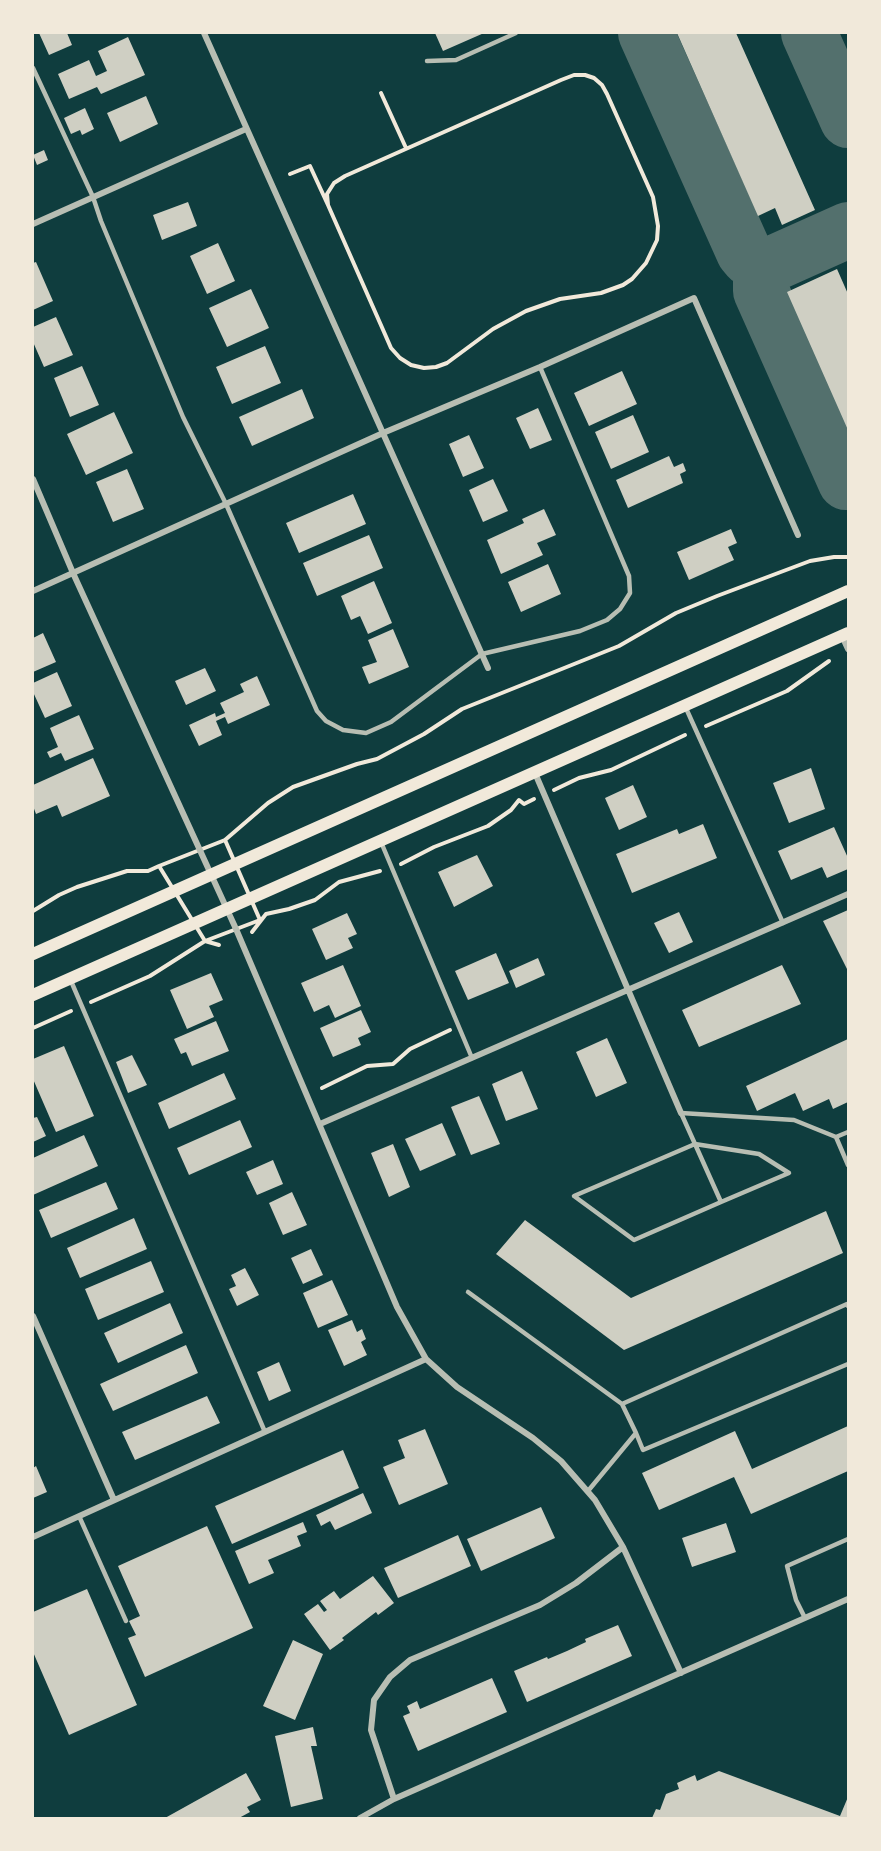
<!DOCTYPE html>
<html>
<head>
<meta charset="utf-8">
<style>
	body { margin:0 }
	#map { position:relative; width:881px; height:1851px; overflow:hidden; background:#0f3d3e; font-family:Raleway,sans-serif }
	canvas { display:block }
	.frame { position:absolute; inset:0; border:34px solid #f1e9da; pointer-events:none }
</style>
</head>
<body>
<div id="map">
<canvas width="881" height="1851"></canvas>
<div class="frame"></div>
</div>
<script>
const c = document.querySelector('canvas').getContext('2d');
c.lineJoin = 'round';
const toPath = rows => new Path2D(rows.map(r => 'M' + r).join(''));
function stroke(path, color, width, dash) { c.strokeStyle = color; c.lineWidth = width; c.lineCap = dash ? 'butt' : 'round'; c.setLineDash(dash || []); c.stroke(path); }
function fillPath(path, color) { c.fillStyle = color; c.fill(path, 'evenodd'); }
stroke(toPath([
	[646,33,744,252,749,258,761,264,772,264,848,230],
	[809,33,848,120],
	[772,264,765,271,761,281,761,291,846,482]
]), '#53706d', 56);
fillPath(toPath([
	[39,33,67,33,72,45,49,55],
	[435,33,484,33,443,51],
	[677,33,736,33,815,210,782,225,775,208,758,216],
	[128,37,145,75,101,94,97,87,69,99,58,74,89,60,96,76,107,71,98,51],
	[146,96,158,124,120,142,107,113],
	[85,108,94,129,82,135,80,130,71,134,64,118],
	[44,150,48,160,37,165,33,155],
	[188,202,197,226,162,240,153,215],
	[218,243,235,281,207,294,190,256],
	[36,262,53,301,33,310,33,263],
	[837,269,848,294,848,430,787,292],
	[251,289,269,328,227,347,209,308],
	[56,317,73,355,44,367,33,342,33,327],
	[265,346,281,383,232,404,216,367],
	[82,366,99,405,70,417,54,378],
	[622,371,637,404,589,426,574,393],
	[302,389,314,418,252,446,239,417],
	[538,408,552,440,530,449,516,418],
	[114,412,133,453,86,475,67,434],
	[633,415,649,452,611,469,595,432],
	[469,435,484,468,463,477,449,444],
	[669,456,674,467,683,463,686,471,680,474,683,483,628,508,616,480],
	[127,469,144,509,113,522,96,482],
	[493,479,508,511,483,522,469,490],
	[353,494,366,524,299,553,286,523],
	[544,509,556,535,537,543,543,555,501,574,487,540,524,523,522,519],
	[731,529,737,543,728,547,734,560,689,580,677,552],
	[369,535,383,568,317,596,303,563],
	[548,564,561,594,521,612,508,582],
	[374,581,392,623,368,634,360,616,351,620,341,596],
	[393,629,409,667,369,684,362,667,377,662,368,640],
	[43,633,56,662,33,672,33,638],
	[205,668,216,691,186,705,175,681],
	[57,672,72,706,45,718,33,692,33,683],
	[257,676,270,705,228,724,225,717,216,721,222,735,199,746,189,725,215,713,216,717,225,713,220,703,244,692,240,684],
	[79,715,94,749,65,761,61,753,50,758,47,752,58,747,50,728],
	[93,758,110,796,62,817,57,805,36,814,33,806,33,785],
	[811,768,825,809,789,823,773,783],
	[633,785,647,817,619,830,605,798],
	[703,824,717,858,632,893,616,854,677,829,679,834],
	[834,827,848,858,848,869,827,878,822,867,791,880,778,851],
	[477,855,493,886,454,907,438,872],
	[848,910,848,971,823,921],
	[679,912,693,942,669,953,654,923],
	[347,913,357,934,348,938,353,948,326,960,312,929],
	[496,953,509,983,468,1000,455,971],
	[538,958,545,975,516,988,509,971],
	[343,965,361,1006,335,1018,329,1005,314,1012,301,983],
	[782,965,801,1004,699,1047,682,1010],
	[211,973,223,1000,209,1006,214,1017,187,1029,170,990],
	[361,1010,371,1032,358,1038,361,1045,333,1057,320,1028],
	[216,1021,229,1051,192,1066,186,1052,181,1054,174,1039],
	[607,1038,627,1083,596,1097,576,1052],
	[848,1039,848,1102,833,1109,829,1099,803,1111,795,1093,757,1111,746,1086],
	[64,1046,94,1116,56,1132,33,1079,33,1059],
	[132,1055,147,1085,128,1093,116,1062],
	[522,1071,538,1109,506,1121,492,1084],
	[224,1073,236,1099,169,1129,158,1103],
	[479,1096,500,1144,471,1155,451,1107],
	[37,1117,46,1136,33,1142,33,1118],
	[240,1120,252,1147,189,1175,177,1148],
	[442,1123,456,1155,420,1171,405,1139],
	[84,1135,98,1166,33,1195,33,1158],
	[393,1144,410,1187,389,1197,371,1153],
	[273,1160,283,1184,257,1195,246,1172],
	[106,1182,118,1209,51,1238,39,1210],
	[292,1192,307,1225,283,1235,269,1203],
	[826,1211,843,1253,624,1350,496,1254,525,1220,631,1298],
	[134,1218,147,1249,80,1278,67,1248],
	[311,1249,323,1275,303,1284,291,1258],
	[151,1261,164,1292,98,1320,85,1289],
	[245,1268,259,1295,237,1306,229,1289,236,1286,231,1275],
	[332,1280,348,1315,318,1328,303,1293],
	[170,1303,183,1333,118,1363,104,1333],
	[352,1320,357,1332,362,1329,366,1339,361,1342,367,1355,344,1366,328,1330],
	[186,1345,198,1373,113,1411,100,1384],
	[279,1362,291,1391,269,1401,257,1372],
	[207,1396,220,1423,135,1460,122,1432],
	[848,1426,848,1471,751,1514,734,1477,659,1510,642,1473,735,1431,752,1469],
	[425,1429,448,1484,399,1505,383,1467,405,1458,398,1440],
	[343,1450,359,1488,232,1544,215,1506],
	[36,1466,47,1492,33,1498,33,1468],
	[363,1493,372,1513,335,1530,330,1521,321,1526,316,1515],
	[541,1507,555,1538,481,1571,467,1539],
	[303,1522,307,1532,297,1536,301,1546,268,1560,274,1573,249,1584,235,1551],
	[726,1523,736,1552,692,1567,682,1538],
	[207,1526,253,1628,145,1677,128,1638,136,1635,129,1621,140,1616,118,1566],
	[458,1535,471,1566,398,1598,384,1568],
	[373,1576,394,1603,378,1615,376,1612,342,1638,344,1640,330,1650,304,1614,318,1604,324,1612,327,1610,320,1601,334,1591,340,1599],
	[87,1589,137,1705,69,1735,33,1652,33,1612],
	[618,1625,632,1656,527,1702,514,1671,547,1657,548,1659,567,1651,586,1642,585,1639],
	[293,1640,323,1654,295,1720,263,1706],
	[492,1678,507,1712,418,1751,403,1716,410,1713,407,1706,417,1701,420,1709],
	[313,1727,317,1746,311,1746,323,1799,291,1807,275,1736],
	[719,1771,840,1816,848,1797,848,1818,652,1818,656,1809,660,1810,666,1794,679,1789,677,1783,695,1775,697,1781],
	[246,1773,261,1800,247,1807,250,1812,239,1818,165,1818]
]), '#cfcfc3');
stroke(toPath([
	[381,93,406,148],
	[290,174,310,166,328,205,384,332,391,348,400,358,411,365,424,368,436,367,447,363,493,329,526,311,560,299,601,293,623,285,632,279,646,263,657,240,658,226,653,197,607,94,602,85,594,78,585,75,574,75,561,80,345,176,334,183,327,194,328,205],
	[706,726,787,691,829,661],
	[554,790,579,778,611,770,685,735],
	[225,840,268,803,293,787,357,764,377,759,424,734,462,709,619,646,676,613,717,596,810,561,834,557,848,557],
	[225,840,260,920,205,941,159,866,225,840],
	[401,864,434,847,488,826,511,810,519,800,524,804,534,799],
	[33,911,59,895,77,887,127,871,148,871,159,866],
	[252,932,266,914,289,909,315,900,339,882,380,871],
	[91,1002,150,976,205,941,219,945],
	[33,1028,71,1011],
	[322,1088,367,1066,393,1064,410,1049,450,1030]
]), '#f1e9da', 4);
stroke(toPath([
	[427,61,456,60,516,33],
	[33,68,93,197,101,221,183,417,226,504,317,711,326,721,343,730,366,733,391,722,482,654,580,631,607,620,620,609,630,593,629,576,540,367],
	[685,706,783,923],
	[381,842,472,1058],
	[71,981,265,1432],
	[836,1137,848,1165],
	[721,1202,789,1173,759,1154,695,1144,574,1196,634,1240,721,1202,695,1144,681,1113,794,1120,836,1137,848,1132],
	[468,1292,622,1404,847,1304,848,1306],
	[636,1433,643,1450,848,1364],
	[588,1491,636,1433,622,1404],
	[79,1516,126,1621],
	[805,1618,796,1600,787,1566,848,1539]
]), '#b8beb3', 4.5);
stroke(toPath([
	[204,33,488,668],
	[33,224,246,129],
	[33,479,73,573,236,929,397,1307,426,1359,457,1387,533,1438,561,1461,595,1500,623,1547,681,1673],
	[33,591,383,433,540,367,694,298,798,535],
	[842,636,848,649],
	[535,773,681,1113],
	[320,1124,848,894],
	[33,1316,114,1500],
	[33,1537,426,1359],
	[394,1799,371,1730,374,1700,390,1677,410,1660,540,1605,576,1583,623,1547],
	[360,1818,394,1799,848,1599]
]), '#b8beb3', 6);
stroke(toPath([
	[33,954,848,591],
	[33,995,848,633]
]), '#f1e9da', 12);
</script>
</body>
</html>
